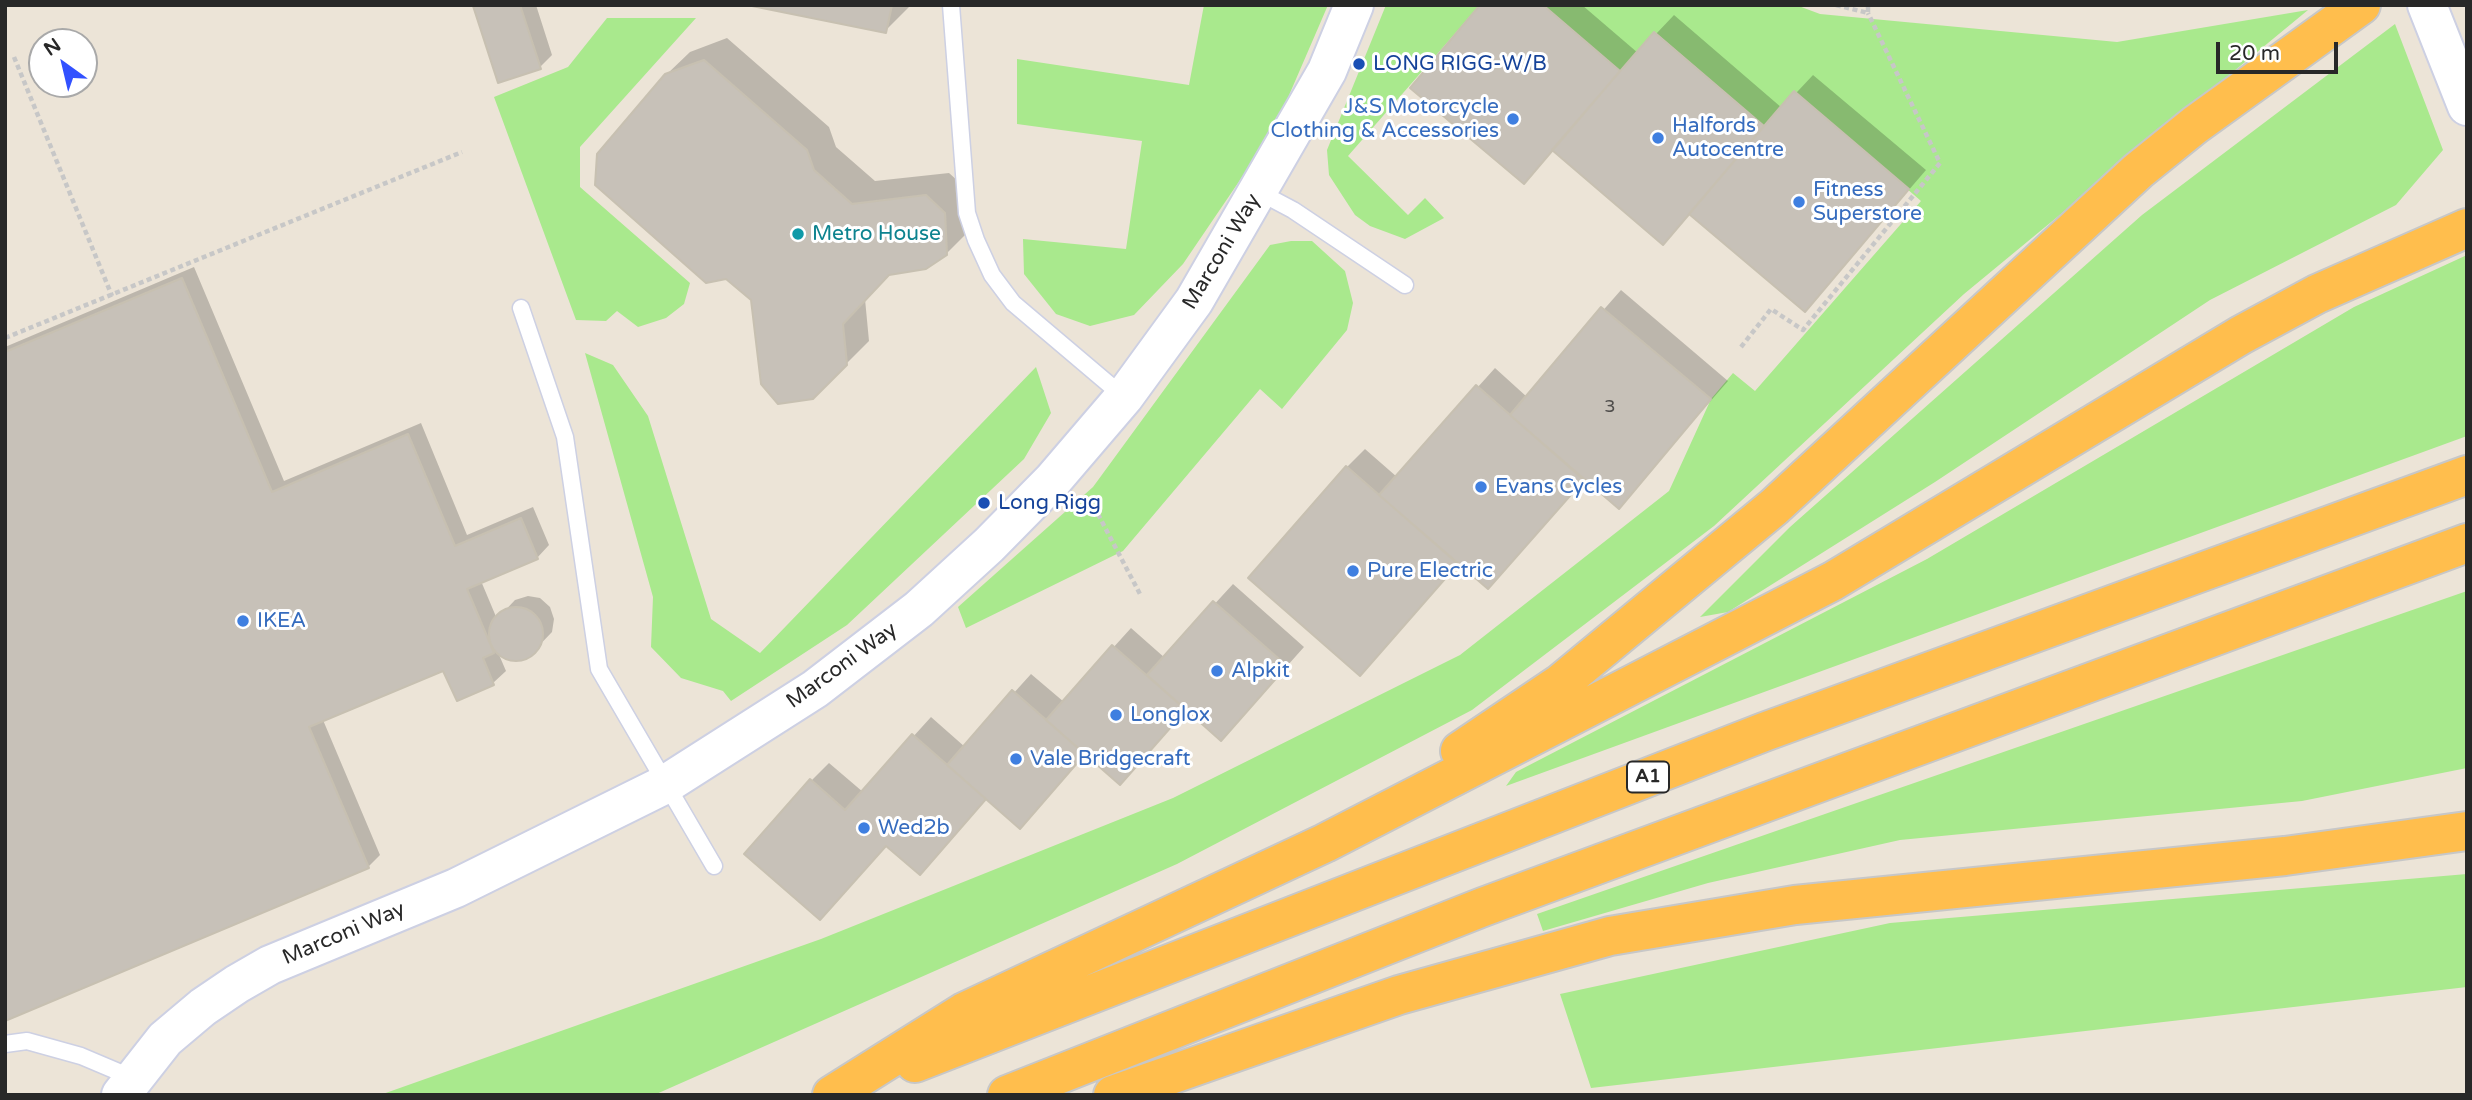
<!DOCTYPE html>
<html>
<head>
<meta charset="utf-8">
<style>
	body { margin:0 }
	#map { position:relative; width:2472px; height:1100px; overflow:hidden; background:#ece4d7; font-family:"Varela Round",sans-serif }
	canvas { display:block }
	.frame { position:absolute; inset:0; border:7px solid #282828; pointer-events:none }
	.north { position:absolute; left:28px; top:28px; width:70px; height:70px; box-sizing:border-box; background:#fff; border:2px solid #a9a9a9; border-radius:50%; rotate:326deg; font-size:19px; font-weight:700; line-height:28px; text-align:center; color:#282828 }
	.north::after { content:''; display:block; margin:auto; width:24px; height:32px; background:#3251ff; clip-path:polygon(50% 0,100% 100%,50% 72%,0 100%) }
	.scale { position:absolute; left:2216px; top:42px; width:122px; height:32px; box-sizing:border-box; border:4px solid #282828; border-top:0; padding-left:9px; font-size:21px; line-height:24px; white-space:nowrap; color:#282828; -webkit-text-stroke:5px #fff; paint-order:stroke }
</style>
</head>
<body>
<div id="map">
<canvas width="2472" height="1100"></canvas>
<div class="frame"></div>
<div class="north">N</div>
<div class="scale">20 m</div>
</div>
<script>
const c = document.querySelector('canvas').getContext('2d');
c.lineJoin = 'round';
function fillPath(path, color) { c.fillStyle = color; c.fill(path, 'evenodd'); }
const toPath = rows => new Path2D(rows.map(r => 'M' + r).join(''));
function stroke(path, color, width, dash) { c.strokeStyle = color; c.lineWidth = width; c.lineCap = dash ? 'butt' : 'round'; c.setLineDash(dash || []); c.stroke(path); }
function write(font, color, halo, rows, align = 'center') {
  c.font = font + ' "Varela Round",sans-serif'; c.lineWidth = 6; c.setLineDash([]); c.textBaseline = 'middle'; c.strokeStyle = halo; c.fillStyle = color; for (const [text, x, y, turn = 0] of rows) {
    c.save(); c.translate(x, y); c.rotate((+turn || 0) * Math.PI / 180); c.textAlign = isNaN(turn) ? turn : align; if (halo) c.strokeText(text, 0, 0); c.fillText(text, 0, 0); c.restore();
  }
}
fillPath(toPath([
	[1204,5,1328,5,1274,130,1183,264,1134,315,1090,326,1056,314,1024,274,1023,239,1126,249,1142,141,1017,124,1017,59,1189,85],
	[1386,5,1480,5,1348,156,1408,215,1425,198,1444,218,1405,239,1370,226,1355,215,1329,175,1327,150],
	[1543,5,1796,5,1820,14,2117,42,2308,10,1964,294,1714,526,1472,710,1177,864,654,1095,380,1095,821,939,1173,798,1460,655,1669,491,1711,399,1733,373,1755,391,1921,201,1795,92,1764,126,1655,32,1620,71],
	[607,18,696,18,580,147,580,187,690,283,684,304,666,318,638,327,617,311,606,321,576,320,494,97,568,67],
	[2395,24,2443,150,2396,205,2210,300,1935,482,1728,612,1700,617,1790,527,2142,215],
	[1291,241,1312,241,1345,271,1353,303,1347,330,1282,409,1260,389,1123,551,966,628,958,607,1093,487,1270,245],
	[2467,255,2467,436,1506,786,1516,772,1927,559,2354,307],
	[585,353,613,365,648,416,711,619,760,653,1036,367,1051,413,1024,459,847,625,731,701,723,691,681,678,651,647,653,597],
	[2467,591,2467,768,2302,801,1900,840,1708,883,1543,931,1537,914],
	[2467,874,2467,987,1591,1088,1560,994,1890,923]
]), '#a9e98d');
fillPath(toPath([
	[536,5,552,55,540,67,475,6],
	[756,5,911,5,885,31],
	[1482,5,1582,5,1638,53,1674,15,1782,108,1813,75,1926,170,1822,291,1691,213,1662,243,1553,150,1524,182],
	[727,38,829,127,836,147,875,181,949,173,968,190,969,231,946,254,890,273,865,299,869,341,812,398,666,75,690,52],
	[194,267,284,481,421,423,467,535,533,507,549,545,537,558,481,581,497,619,515,600,528,596,540,598,550,607,554,619,552,632,530,655,518,660,505,657,497,650,506,671,493,683,444,668,323,720,380,855,368,867,5,1020,5,347],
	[1621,290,1728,381,1619,506,1585,478,1506,568,1459,562,1360,673,1347,467,1365,449,1397,477,1495,368,1527,397],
	[1233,584,1304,647,1239,720,1187,708,1138,765,1086,753,1038,808,987,797,887,845,820,918,811,781,829,763,863,792,931,717,965,747,1031,674,1064,702,1131,628,1165,658]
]), '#0003');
const building = toPath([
	[520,5,541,69,498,83,473,6,520,5],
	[747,5,892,5,886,33,747,5],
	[1480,5,1543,5,1620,71,1524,184,1410,88,1480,5],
	[1654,32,1764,126,1663,245,1552,150,1654,32],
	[704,60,807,150,814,170,852,204,926,195,945,213,947,255,926,269,889,275,843,324,847,365,813,399,778,404,761,384,751,300,726,279,706,283,595,185,597,154,665,74,704,60],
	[1794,91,1909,189,1805,312,1689,214,1794,91],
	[182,278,272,492,408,434,455,546,521,518,538,559,467,589,494,653,483,658,494,685,457,701,443,671,309,727,369,868,5,1021,5,352,182,278],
	[1601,307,1711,399,1619,509,1510,415,1601,307],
	[1476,385,1584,480,1488,589,1379,495,1476,385],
	[1346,466,1458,564,1360,676,1248,578,1346,466],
	[1213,601,1287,666,1221,741,1147,675,1213,601],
	'489 634a27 27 0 1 1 54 0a27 27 0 1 1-54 0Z',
	[1112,645,1186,710,1120,785,1046,720,1112,645],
	[1012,690,1085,754,1020,829,947,765,1012,690],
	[912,734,986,799,920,875,886,846,820,920,744,854,810,779,845,810,912,734]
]);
fillPath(building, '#c7c1b8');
stroke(building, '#c7c0b1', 2);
const service = toPath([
	[951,5,967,213,976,240,992,275,1013,303,1124,397],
	[1259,192,1293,210,1405,285],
	[521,308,565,437,599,669,714,866],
	[5,1044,27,1041,81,1056,133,1078]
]);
const tertiary = toPath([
	[2427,5,2467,106],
	[121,1095,165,1039,203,1007,237,984,270,965,456,888,666,784,815,689,919,609,989,545,1053,480,1124,397,1194,301,1327,71,1354,5]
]);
const trunk = toPath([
	[1460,751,1561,683,1774,507,2138,171,2195,125,2361,5],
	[915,1063,1764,732,2467,475],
	[832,1095,964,1012,1325,843,1833,581,2241,335,2317,294,2467,228],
	[1007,1095,1483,907,2467,543],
	[1113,1095,1399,995,1610,936,1795,905,2285,856,2467,831]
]);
stroke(service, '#cdd0e3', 19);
stroke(tertiary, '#cdd0e3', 42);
stroke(trunk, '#c7c7c7', 42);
stroke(toPath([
	[1836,5,1868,13,1868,5],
	[14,57,112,296],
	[5,338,462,152],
	[1741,347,1771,309,1803,330,1940,163,1868,13],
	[1090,499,1140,594]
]), '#c7c7c7', 4.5, [5, 3.5]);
stroke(service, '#fff', 16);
stroke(tertiary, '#fff', 38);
stroke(trunk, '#ffbe4d', 38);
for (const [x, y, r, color] of [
	[1359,64,7,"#1a4fb4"],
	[1513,119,7,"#3f7fe0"],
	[1658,138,7,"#3f7fe0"],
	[1799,202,7,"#3f7fe0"],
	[798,234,7,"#0f9aa8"],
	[1481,487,7,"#3f7fe0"],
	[984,503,7,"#1a4fb4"],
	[1353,571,7,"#3f7fe0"],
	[243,621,7,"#3f7fe0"],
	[1217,671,7,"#3f7fe0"],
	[1116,715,7,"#3f7fe0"],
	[1016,759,7,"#3f7fe0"],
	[864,828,7,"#3f7fe0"]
]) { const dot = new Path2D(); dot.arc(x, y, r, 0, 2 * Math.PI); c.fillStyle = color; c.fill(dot); stroke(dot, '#fff', 2.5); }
write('18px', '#504e4c', null, [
	["3",1610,407]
]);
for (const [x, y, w] of [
	[1648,777,42]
]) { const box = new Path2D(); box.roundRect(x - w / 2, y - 15.5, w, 31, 5); c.fillStyle = '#fff'; c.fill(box); stroke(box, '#282828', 2); }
write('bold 19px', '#282828', null, [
	["A1",1648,777]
]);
write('21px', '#164399', '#fff', [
	["LONG RIGG-W/B",1373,64],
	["Long Rigg",998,503]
], 'left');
write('21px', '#366cbe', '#fff', [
	["J&S Motorcycle",1499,107,"right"],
	["Clothing & Accessories",1499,131,"right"],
	["Halfords",1672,126],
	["Autocentre",1672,150],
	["Fitness",1813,190],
	["Superstore",1813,214],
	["Evans Cycles",1495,487],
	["Pure Electric",1367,571],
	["IKEA",257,621],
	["Alpkit",1231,671],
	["Longlox",1130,715],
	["Vale Bridgecraft",1030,759],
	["Wed2b",878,828]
], 'left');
write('21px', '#0d838f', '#fff', [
	["Metro House",812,234]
], 'left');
write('21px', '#282828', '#fff', [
	["Marconi Way",1222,252,-59],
	["Marconi Way",842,666,-36],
	["Marconi Way",344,934,-23]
]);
</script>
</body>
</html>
